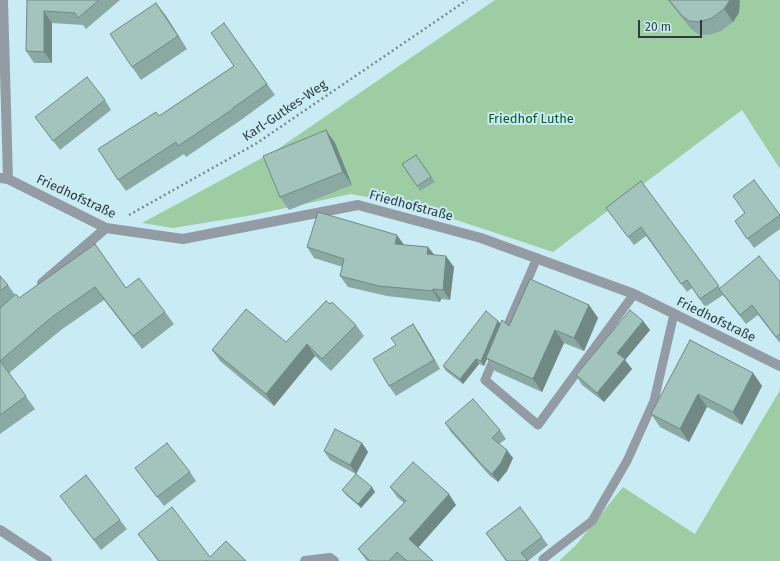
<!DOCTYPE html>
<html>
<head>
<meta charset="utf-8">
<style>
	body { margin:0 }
	#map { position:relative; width:780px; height:561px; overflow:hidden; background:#c9ecf4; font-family:"Fira Sans",sans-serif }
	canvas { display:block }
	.scale { position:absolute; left:638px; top:20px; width:64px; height:18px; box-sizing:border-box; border:2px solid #2e3c3f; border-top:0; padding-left:5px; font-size:12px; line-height:14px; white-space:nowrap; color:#2e3c3f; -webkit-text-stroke:3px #c9ecf4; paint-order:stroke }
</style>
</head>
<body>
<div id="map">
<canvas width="780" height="561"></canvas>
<div class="scale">20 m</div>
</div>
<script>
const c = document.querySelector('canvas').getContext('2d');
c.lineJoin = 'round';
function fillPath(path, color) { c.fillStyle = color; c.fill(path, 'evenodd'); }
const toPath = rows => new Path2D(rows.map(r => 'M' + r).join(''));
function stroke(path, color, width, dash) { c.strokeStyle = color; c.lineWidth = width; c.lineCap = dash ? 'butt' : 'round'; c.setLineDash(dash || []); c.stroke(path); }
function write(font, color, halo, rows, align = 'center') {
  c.font = font + ' "Fira Sans",sans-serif'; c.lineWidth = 4; c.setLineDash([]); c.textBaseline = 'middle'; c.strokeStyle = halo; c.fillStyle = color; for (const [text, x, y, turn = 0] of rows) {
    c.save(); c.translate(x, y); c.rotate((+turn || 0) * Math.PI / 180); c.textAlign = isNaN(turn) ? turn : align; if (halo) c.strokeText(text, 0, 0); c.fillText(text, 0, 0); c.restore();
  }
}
fillPath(toPath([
	[495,0,780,0,780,169,742,110,553,252,414,206,351,194,253,215,173,228,142,223,275,151],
	[780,390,780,561,559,561,576,545,623,487,695,534]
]), '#9ecda4');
stroke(toPath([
	[129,215,257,143,467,0]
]), '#758d92', 2.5, [2, 3]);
stroke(toPath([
	[503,336,537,258],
	[496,354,485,380,538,425,634,294],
	[543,559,592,521,627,461,654,401,674,314]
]), '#939ca5', 9);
stroke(toPath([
	[3,0,8,179],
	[0,178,8,179,106,228,183,239,358,205,481,238,634,294,780,366],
	[42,283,106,228],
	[0,530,47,561],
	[305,561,330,558,334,561]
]), '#939ca5', 10);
fillPath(toPath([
	[27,0,120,0,86,29,83,25,52,23,52,63,34,63,26,51],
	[668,0,739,0,739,13,733,22,721,31,709,35,698,34,691,29],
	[156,3,187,49,141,80,132,67],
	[224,23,275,95,241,120,186,157,184,154,126,191,118,180,159,116,234,66],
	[105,100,111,110,60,150,35,117],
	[326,130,335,143,352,185,289,210,280,197],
	[416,155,435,182,420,191,402,164],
	[754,180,780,216,780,229,754,248,735,221,745,213],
	[641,181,720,288,780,282,780,343,758,315,746,324,723,295,705,307,692,288,687,292,646,236,634,245,606,208],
	[95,244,126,288,165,312,174,324,142,349,104,300,61,330,9,373,35,409,0,434,0,276,8,285,15,295,19,298],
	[404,245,428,247,434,255,454,267,450,300,441,299,440,302,387,296,348,287,340,276,343,267,314,258,307,247],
	[589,305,598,318,584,351,564,343,542,392,495,371,487,359,484,366,479,364,463,384,446,371,443,366,498,321,501,324,509,326],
	[643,321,650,330,625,360,632,369,604,402,582,385,576,375],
	[413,324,419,333,440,369,396,396,389,386,396,345],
	[356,325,364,336,331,371,315,356,274,406,220,361,212,350,286,342],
	[690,340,753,373,762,386,742,425,707,407,689,442,660,427,651,414],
	[445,423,500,430,506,439,499,444,513,458,507,471,498,482,490,476,451,432],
	[362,443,368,452,356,474,330,460,324,451],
	[135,468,190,472,196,481,164,506],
	[390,487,456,505,418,547,433,561,367,561,358,549,404,503,397,497],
	[342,490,375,492,361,508,346,495],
	[60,496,120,520,127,529,101,550],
	[486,533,542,537,548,545,528,561,506,561],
	[138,534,210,557,246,561,158,561]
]), '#8ba9a3');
fillPath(toPath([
	[730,0,739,0,740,1,739,13,733,22,724,9],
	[156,3,166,16,187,49,178,36],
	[44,11,52,23,52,63,44,52],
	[326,130,335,143,352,185,343,172],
	[397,235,405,246,395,244],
	[428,247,436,257,427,254],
	[446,256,454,267,450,300,443,290],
	[433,289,441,299,440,302,433,291],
	[589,305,598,318,584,351,574,338],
	[498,321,502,326,486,358,487,359,484,366,481,361],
	[643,321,650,330,625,360,632,369,604,402,597,393,617,353],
	[413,324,419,333,440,369,434,360],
	[555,330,564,343,542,392,533,379],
	[307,344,315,356,274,406,266,394],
	[476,359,479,364,463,384,460,379],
	[753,373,762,386,742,425,733,412],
	[698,394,707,407,689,442,680,429],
	[362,443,368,452,356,474,350,465],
	[507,450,513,458,507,471,498,482,492,474],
	[372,487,375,492,361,508,358,504],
	[449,494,456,505,417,549,409,539]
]), '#718984');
const building = toPath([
	[27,0,99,0,78,18,75,13,44,11,44,52,26,51,27,0],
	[669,0,730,0,724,9,712,18,700,22,689,21,682,16,669,0],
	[156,3,178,36,132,67,110,34,156,3],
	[224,23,267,84,233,108,233,109,178,146,176,142,118,180,98,149,156,112,159,116,234,66,211,33,224,23],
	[87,77,105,100,53,141,35,117,87,77],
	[326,130,343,172,280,197,263,156,326,130],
	[416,155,431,177,417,186,402,164,416,155],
	[754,180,780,215,747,239,735,221,745,213,733,196,754,180],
	[641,181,719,286,700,299,687,280,681,284,641,227,628,237,606,208,641,181],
	[318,212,397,235,395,244,428,247,427,254,446,256,443,290,433,289,433,291,379,286,340,276,344,259,307,247,318,212],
	[95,244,126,288,139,278,165,312,133,336,95,287,52,317,0,361,26,396,0,415,0,308,16,294,19,298,95,244],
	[759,256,780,282,780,334,776,337,752,305,740,315,719,289,759,256],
	[0,276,8,285,0,291,0,276],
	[530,279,589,305,574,338,555,330,533,379,486,358,502,320,509,326,530,279],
	[326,301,330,304,332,302,356,325,322,359,307,344,266,394,212,350,246,309,286,342,326,301],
	[630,310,643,321,617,353,625,359,597,393,576,375,630,310],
	[486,311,498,321,481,361,476,359,460,379,443,366,486,311],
	[413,324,434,360,389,386,373,359,396,345,391,338,413,324],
	[690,340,753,373,733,412,698,394,680,429,651,414,690,340],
	[473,399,500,430,492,438,507,450,501,463,492,474,484,467,445,423,473,399],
	[335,429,362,443,350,465,324,451,335,429],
	[167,443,190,472,157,497,135,468,167,443],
	[413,462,449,494,409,539,433,561,407,561,397,552,389,561,370,561,358,549,406,501,390,487,413,462],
	[356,474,372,487,358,504,342,490,356,474],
	[86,475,120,520,94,540,60,496,86,475],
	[172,507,210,557,226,541,246,561,206,561,207,560,206,561,159,561,138,534,172,507],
	[520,507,542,537,521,553,528,561,507,561,486,533,520,507]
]);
fillPath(building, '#a2c4bd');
stroke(building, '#718984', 1);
write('13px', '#2e3c3f', '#c9ecf4', [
	["Karl-Gutkes-Weg",285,111,-34],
	["Friedhofstraße",76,197,25],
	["Friedhofstraße",411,206,15],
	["Friedhofstraße",716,320,26]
]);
write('13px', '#0e5924', '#c9ecf4', [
	["Friedhof Luthe",531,119]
]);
</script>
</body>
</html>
